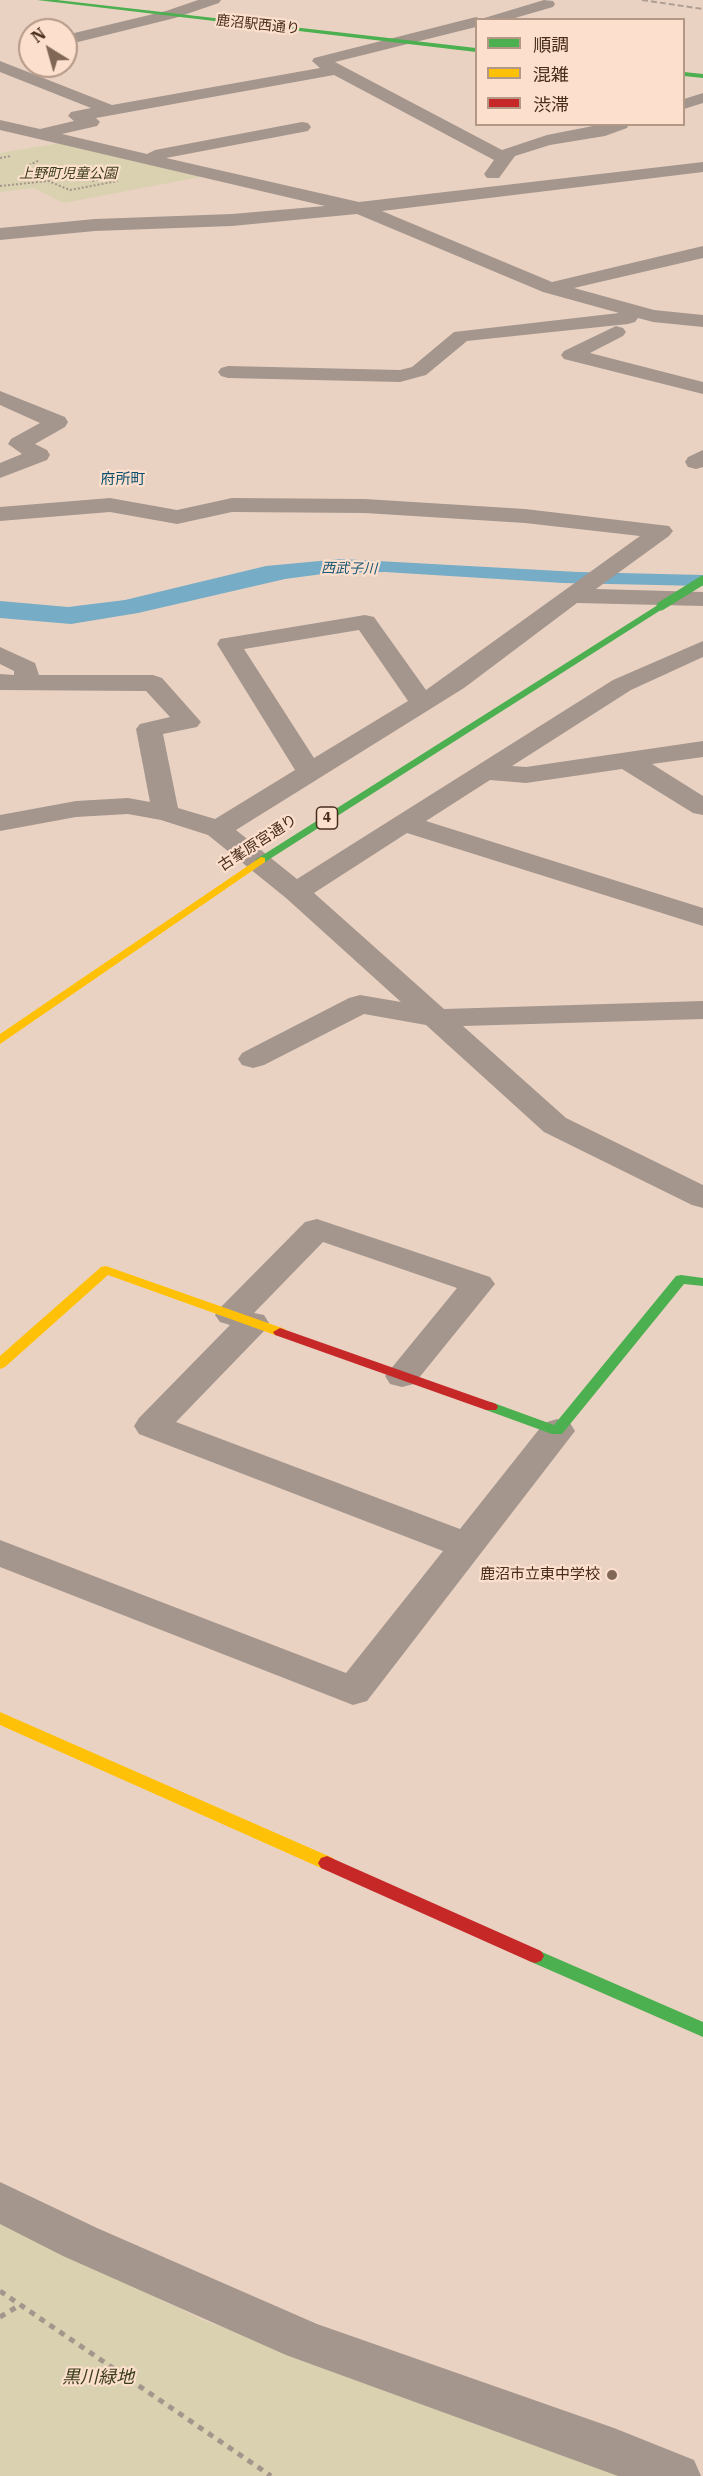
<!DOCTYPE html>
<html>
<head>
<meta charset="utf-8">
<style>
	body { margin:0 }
	#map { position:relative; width:703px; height:2476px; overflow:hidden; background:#ead2c3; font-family:"IBM Plex Serif","Noto Sans JP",serif }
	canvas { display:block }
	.legend { position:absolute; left:475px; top:18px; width:210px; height:108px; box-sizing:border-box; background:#fcdfcd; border:2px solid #b49886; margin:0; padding:8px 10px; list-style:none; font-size:18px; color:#482d1b }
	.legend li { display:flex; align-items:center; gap:12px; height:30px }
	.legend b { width:30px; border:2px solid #b49886 }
	.north { position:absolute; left:18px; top:18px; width:60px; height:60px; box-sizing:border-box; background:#fcdfcd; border:2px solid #b49886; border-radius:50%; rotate:323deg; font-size:16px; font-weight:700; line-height:24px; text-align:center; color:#482d1b }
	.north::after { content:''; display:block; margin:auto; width:21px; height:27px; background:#816756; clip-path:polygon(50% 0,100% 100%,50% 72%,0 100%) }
</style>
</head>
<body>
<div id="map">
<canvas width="703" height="2476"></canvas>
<ul class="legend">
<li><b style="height:8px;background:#4caf50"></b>順調</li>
<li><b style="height:8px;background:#ffc107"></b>混雑</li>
<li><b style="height:8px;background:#c62828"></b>渋滞</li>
</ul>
<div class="north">N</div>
</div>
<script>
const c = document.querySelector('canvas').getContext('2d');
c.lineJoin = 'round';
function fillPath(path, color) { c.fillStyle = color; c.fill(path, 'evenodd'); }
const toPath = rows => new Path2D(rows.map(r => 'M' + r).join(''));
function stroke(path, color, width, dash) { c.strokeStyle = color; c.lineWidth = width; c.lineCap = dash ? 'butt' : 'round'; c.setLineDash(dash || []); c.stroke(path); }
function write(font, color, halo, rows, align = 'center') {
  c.font = font + ' "IBM Plex Serif","Noto Sans JP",serif'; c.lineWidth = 4.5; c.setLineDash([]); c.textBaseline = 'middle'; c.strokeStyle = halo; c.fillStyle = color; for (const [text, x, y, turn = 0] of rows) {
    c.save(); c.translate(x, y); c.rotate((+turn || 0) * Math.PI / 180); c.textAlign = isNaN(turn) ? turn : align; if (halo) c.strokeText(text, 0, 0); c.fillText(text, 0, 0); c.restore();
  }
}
fillPath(toPath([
	[60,143,205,176,64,203,34,188,0,192,0,153],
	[0,2221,203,2320,623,2476,0,2476]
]), '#d9d1af');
fillPath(toPath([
	[341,559,578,572,703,575,703,586,563,583,385,572,330,573,285,579,138,613,71,624,0,618,0,601,68,607,125,600,266,566]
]), '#76acc5');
stroke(toPath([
	[0,158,11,156],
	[29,165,40,160],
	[48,181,57,173,94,181,104,177],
	[0,186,48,181,70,190,118,181]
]), '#a5968d', 2, [2, 2]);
stroke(toPath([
	[0,2291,271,2476],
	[0,2317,20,2305]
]), '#a5968d', 5, [6, 6]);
fillPath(toPath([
	[198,0,221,0,219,3,175,18,66,45,66,35,166,11,198,0],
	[544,0,553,1,555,4,553,7,508,20,476,20,476,27,335,62,502,150,547,135,603,124,629,124,627,128,605,136,550,145,515,156,499,178,487,178,484,174,494,160,334,75,96,118,100,122,97,126,62,134,147,154,155,150,302,122,308,123,311,127,308,131,166,158,359,202,703,162,703,172,382,211,552,282,703,246,703,258,574,288,654,310,703,315,703,327,653,322,638,318,635,322,628,324,467,341,426,375,400,382,228,378,221,376,218,372,221,368,228,366,400,370,412,367,454,332,619,313,543,292,357,214,232,226,95,231,0,240,0,228,95,219,232,214,325,206,0,130,0,120,40,129,74,121,68,116,71,112,91,108,0,72,0,61,112,105,320,68,312,61,314,58,476,17,481,19,544,0],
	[703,93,703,103,684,109,684,99,703,93],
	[616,326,623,328,626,332,623,336,590,353,703,382,703,394,564,359,561,355,564,351,616,326],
	[0,391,65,417,68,422,65,427,35,444,47,450,50,455,47,460,0,478,0,463,22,454,8,444,11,439,40,423,0,405,0,391],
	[703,450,703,467,696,469,688,467,685,462,688,457,703,450],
	[110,498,177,510,232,498,365,499,525,509,669,526,673,531,669,536,596,589,703,592,703,606,577,603,464,688,236,830,297,879,613,680,703,641,703,657,631,690,512,766,526,767,703,741,703,757,652,764,703,796,703,815,693,813,622,769,526,783,490,780,426,821,703,908,703,926,407,833,314,893,444,1009,703,1001,703,1019,463,1026,566,1118,703,1185,703,1208,692,1205,544,1132,426,1025,364,1014,264,1065,253,1068,242,1065,238,1059,242,1053,349,998,360,995,401,1002,286,898,208,835,161,820,128,814,76,817,0,831,0,815,76,801,128,798,150,802,136,729,140,724,170,717,146,691,0,690,0,674,14,675,14,671,0,664,0,647,35,663,39,675,153,675,162,678,201,722,197,727,163,734,178,808,215,819,295,770,217,644,220,639,365,615,374,617,426,690,640,536,525,523,365,513,232,512,177,524,110,512,0,521,0,507,110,498],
	[359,630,408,701,314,758,244,649,359,630],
	[317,1219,490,1277,495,1284,414,1384,402,1387,390,1384,385,1376,457,1288,323,1242,254,1313,264,1315,269,1323,264,1331,176,1422,460,1529,544,1423,557,1419,570,1423,575,1431,367,1701,353,1705,0,1567,0,1540,346,1673,443,1551,139,1434,134,1426,139,1418,230,1325,220,1322,215,1315,220,1308,305,1222,317,1219],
	[0,2182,97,2228,317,2324,614,2428,694,2460,701,2476,618,2476,286,2355,63,2256,0,2224,0,2182]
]), '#a4968d');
fillPath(toPath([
	[37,0,57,0,476,48,476,52,37,0],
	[684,72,703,74,703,78,684,76,684,72],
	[661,603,664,604,664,608,265,862,257,862,255,860,661,603],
	[681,1275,703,1278,703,1286,684,1284,562,1434,552,1434,486,1410,484,1407,486,1404,491,1402,554,1425,676,1276,681,1275],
	[535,1949,703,2022,703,2037,529,1961,526,1956,529,1951,535,1949]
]), '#4caf50');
fillPath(toPath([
	[261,857,265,858,265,862,0,1044,0,1034,261,857],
	[106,1266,285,1329,287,1332,280,1336,275,1335,108,1275,5,1367,0,1369,0,1356,101,1267,106,1266],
	[0,1712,333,1858,336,1863,333,1868,327,1870,321,1868,0,1725,0,1712]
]), '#ffc107');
fillPath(toPath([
	[280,1328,496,1404,498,1407,496,1410,486,1410,275,1335,273,1332,280,1328],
	[327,1856,541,1951,544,1956,541,1961,535,1963,529,1961,321,1868,318,1863,321,1858,327,1856]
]), '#c62828');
stroke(toPath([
	[642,0,703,9]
]), '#ae9d93', 2, [6, 3]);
stroke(toPath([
	[661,606,703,580]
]), '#4caf50', 9);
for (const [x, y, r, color] of [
	[612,1575,6,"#816756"]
]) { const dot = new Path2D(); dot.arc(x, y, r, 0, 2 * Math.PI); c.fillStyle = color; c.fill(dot); stroke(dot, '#fcdfcd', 2); }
write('14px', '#482d1b', '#fcdfcd', [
	["鹿沼駅西通り",258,25,6]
]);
write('italic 14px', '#3a3d1a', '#fcdfcd', [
	["上野町児童公園",68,174]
]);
write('italic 14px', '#155775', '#fcdfcd', [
	["西武子川",349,569,1]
]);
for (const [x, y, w] of [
	[327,818,21]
]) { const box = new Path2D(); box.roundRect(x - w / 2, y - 11, w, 22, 4.5); c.fillStyle = '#fcdfcd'; c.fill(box); stroke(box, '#482d1b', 1.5); }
write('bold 14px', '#482d1b', null, [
	["4",327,818]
]);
write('15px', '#0a506e', '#fcdfcd', [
	["府所町",123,480]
]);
write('15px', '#482d1b', '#fcdfcd', [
	["古峯原宮通り",258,843,-33]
]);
write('15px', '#482d1b', '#fcdfcd', [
	["鹿沼市立東中学校",600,1575]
], 'right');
write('italic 18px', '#3a3d1a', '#fcdfcd', [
	["黒川緑地",98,2378]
]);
</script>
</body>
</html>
